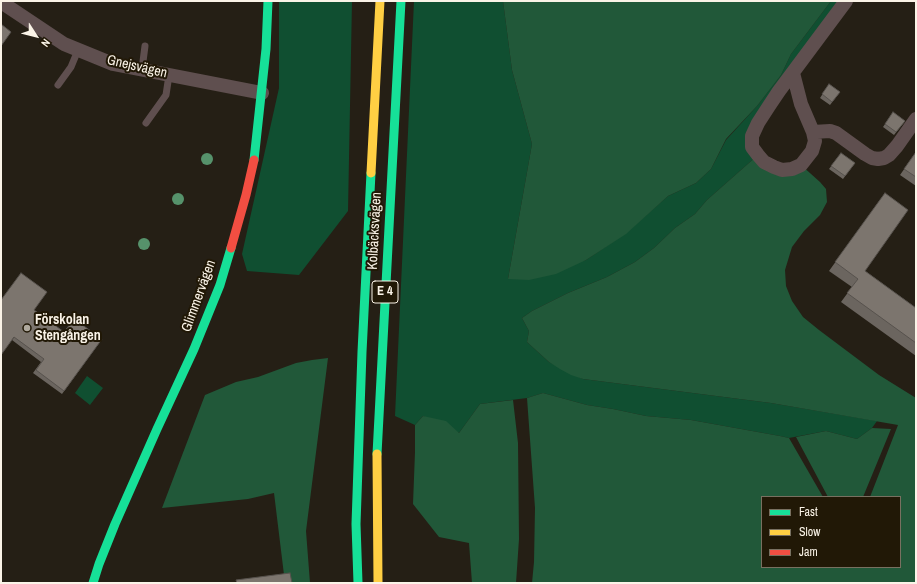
<!DOCTYPE html>
<html>
<head>
<meta charset="utf-8">
<style>
	body { margin:0 }
	#map { position:relative; width:917px; height:584px; overflow:hidden; background:#251f15; font-family:"Archivo Narrow",sans-serif }
	canvas { display:block }
	.frame { position:absolute; inset:0; border:2px solid #faf3e7; pointer-events:none }
	.legend { position:absolute; left:761px; top:496px; width:140px; height:72px; box-sizing:border-box; background:#211806; border:1px solid #787060; margin:0; padding:5px 7px; list-style:none; font-size:12px; color:#faf3e7 }
	.legend li { display:flex; align-items:center; gap:8px; height:20px }
	.legend b { width:20px; border:1px solid #787060 }
	.north { position:absolute; left:16px; top:16px; width:40px; height:40px; -webkit-text-stroke:3px #211806; paint-order:stroke; rotate:126deg; font-size:11px; font-weight:700; line-height:16px; text-align:center; color:#faf3e7 }
	.north::after { content:''; display:block; margin:auto; width:14px; height:18px; background:#faf3e7; clip-path:polygon(50% 0,100% 100%,50% 72%,0 100%) }
</style>
</head>
<body>
<div id="map">
<canvas width="917" height="584"></canvas>
<div class="frame"></div>
<ul class="legend">
<li><b style="height:5px;background:#16e098"></b>Fast</li>
<li><b style="height:5px;background:#ffcf43"></b>Slow</li>
<li><b style="height:5px;background:#f24e42"></b>Jam</li>
</ul>
<div class="north">N</div>
</div>
<script>
const c = document.querySelector('canvas').getContext('2d');
c.lineJoin = 'round';
function fillPath(path, color) { c.fillStyle = color; c.fill(path, 'evenodd'); }
const toPath = rows => new Path2D(rows.map(r => 'M' + r).join(''));
function stroke(path, color, width, dash) { c.strokeStyle = color; c.lineWidth = width; c.lineCap = dash ? 'butt' : 'round'; c.setLineDash(dash || []); c.stroke(path); }
function write(font, color, halo, rows, align = 'center') {
  c.font = font + ' "Archivo Narrow",sans-serif'; c.lineWidth = 4; c.setLineDash([]); c.textBaseline = 'middle'; c.strokeStyle = halo; c.fillStyle = color; for (const [text, x, y, turn = 0] of rows) {
    c.save(); c.translate(x, y); c.rotate((+turn || 0) * Math.PI / 180); c.textAlign = isNaN(turn) ? turn : align; if (halo) c.strokeText(text, 0, 0); c.fillText(text, 0, 0); c.restore();
  }
}
fillPath(toPath([
	[279,1,352,1,348,211,299,275,247,271,242,254,279,88],
	[414,1,503,1,512,70,532,144,508,279,586,260,626,233,668,196,696,183,711,169,726,140,757,106,781,75,791,54,831,1,846,1,758,123,758,155,707,200,695,214,675,228,654,248,635,262,607,277,568,293,532,311,522,318,529,331,527,342,549,362,583,379,771,403,877,421,872,428,857,439,826,431,789,438,780,436,691,420,646,416,613,409,587,405,543,393,527,398,480,404,459,433,423,416,415,425,395,416],
	[87,376,103,388,90,405,75,393]
]), '#104f31');
fillPath(toPath([
	[503,1,831,1,791,54,781,75,757,106,726,139,711,169,696,183,668,196,626,234,586,260,556,274,529,280,508,279,532,144,512,70],
	[758,155,764,162,801,165,820,182,826,189,827,202,820,215,804,231,792,247,785,270,786,286,792,301,803,317,819,330,879,375,916,398,916,583,532,583,534,562,535,508,527,398,543,393,587,405,613,409,646,416,691,420,780,436,789,438,823,497,762,497,762,567,900,567,900,497,870,497,898,425,771,403,583,379,571,375,560,369,549,362,527,342,529,331,522,318,532,311,568,293,607,277,635,262,654,248,675,228,695,214,707,200],
	[328,358,306,531,310,583,285,583,274,493,248,499,162,508,205,395,236,382,258,377,296,363,312,360],
	[513,400,518,443,519,539,516,583,472,583,469,543,439,537,413,504,415,452,415,425,423,416,446,421,459,433,480,404],
	[872,428,891,429,863,497,828,497,796,437,826,431,857,439]
]), '#215839');
stroke(toPath([
	[142,69,145,46],
	[58,85,71,67,78,50],
	[146,123,166,95,169,75]
]), '#5f4f4f', 7);
stroke(toPath([
	[1,2,64,44,113,64,262,93],
	[793,73,801,104,813,132,815,141,812,151,801,165,792,169,782,170,774,167,764,162,758,155,752,147,752,136,758,123,769,106,779,91,846,1],
	[813,132,830,131,836,133,865,154,872,158,878,159,884,158,889,155,897,146,916,119]
]), '#5f4f4f', 14);
stroke(toPath([
	[254,160,266,49,268,1],
	[377,454,401,1],
	[93,583,99,564,115,524,157,429,194,349,220,285,231,248],
	[358,583,356,524,362,352,371,173]
]), '#16e098', 9);
stroke(toPath([
	[371,173,380,1],
	[377,454,378,583]
]), '#ffcf43', 9);
stroke(toPath([
	[231,248,246,195,254,160]
]), '#f24e42', 9);
c.fillStyle = '#56926b';
for (const [x, y] of [
	[207,159],
	[178,199],
	[144,244]
]) { c.beginPath(); c.arc(x, y, 6, 0, 2 * Math.PI); c.fill(); }
fillPath(toPath([
	[829,84,840,92,830,105,820,98],
	[893,112,905,121,894,135,883,127],
	[916,152,916,186,900,175],
	[841,153,855,163,843,179,829,169],
	[885,193,865,271,916,308,916,356,841,302,852,287,829,271],
	[34,310,64,332,102,339,62,394,33,373,41,362,12,340]
]), '#6b655f');
const building = toPath([
	[1,24,11,32,1,46,1,24],
	[829,84,840,92,832,102,822,94,829,84],
	[893,112,905,121,896,132,885,124,893,112],
	[916,152,916,177,904,169,916,152],
	[841,153,855,163,845,176,831,166,841,153],
	[885,193,908,210,865,271,916,308,916,343,847,293,858,279,835,262,885,193],
	[21,273,47,292,34,310,64,332,74,319,102,339,64,391,36,370,44,359,14,337,1,355,1,300,21,273],
	[290,573,292,583,237,583,236,580,290,573]
]);
fillPath(building, '#7c756e');
stroke(building, '#57524d', 1);
for (const [x, y, r, color] of [
	[27,328,4,"#afa99e"]
]) { const dot = new Path2D(); dot.arc(x, y, r, 0, 2 * Math.PI); c.fillStyle = color; c.fill(dot); stroke(dot, '#211806', 1.5); }
for (const [x, y, w] of [
	[385,292,26]
]) { const box = new Path2D(); box.roundRect(x - w / 2, y - 11, w, 22, 3); c.fillStyle = '#211806'; c.fill(box); stroke(box, '#faf3e7', 1); }
write('bold 13px', '#faf3e7', null, [
	["E 4",385,292]
]);
write('14px', '#faf3e7', '#211806', [
	["Gnejsvägen",137,67,13],
	["Kolbäcksvägen",375,231,-87],
	["Glimmervägen",199,296,-70]
]);
write('bold 14px', '#faf3e7', '#211806', [
	["Förskolan",35,320],
	["Stengången",35,336]
], 'left');
</script>
</body>
</html>
